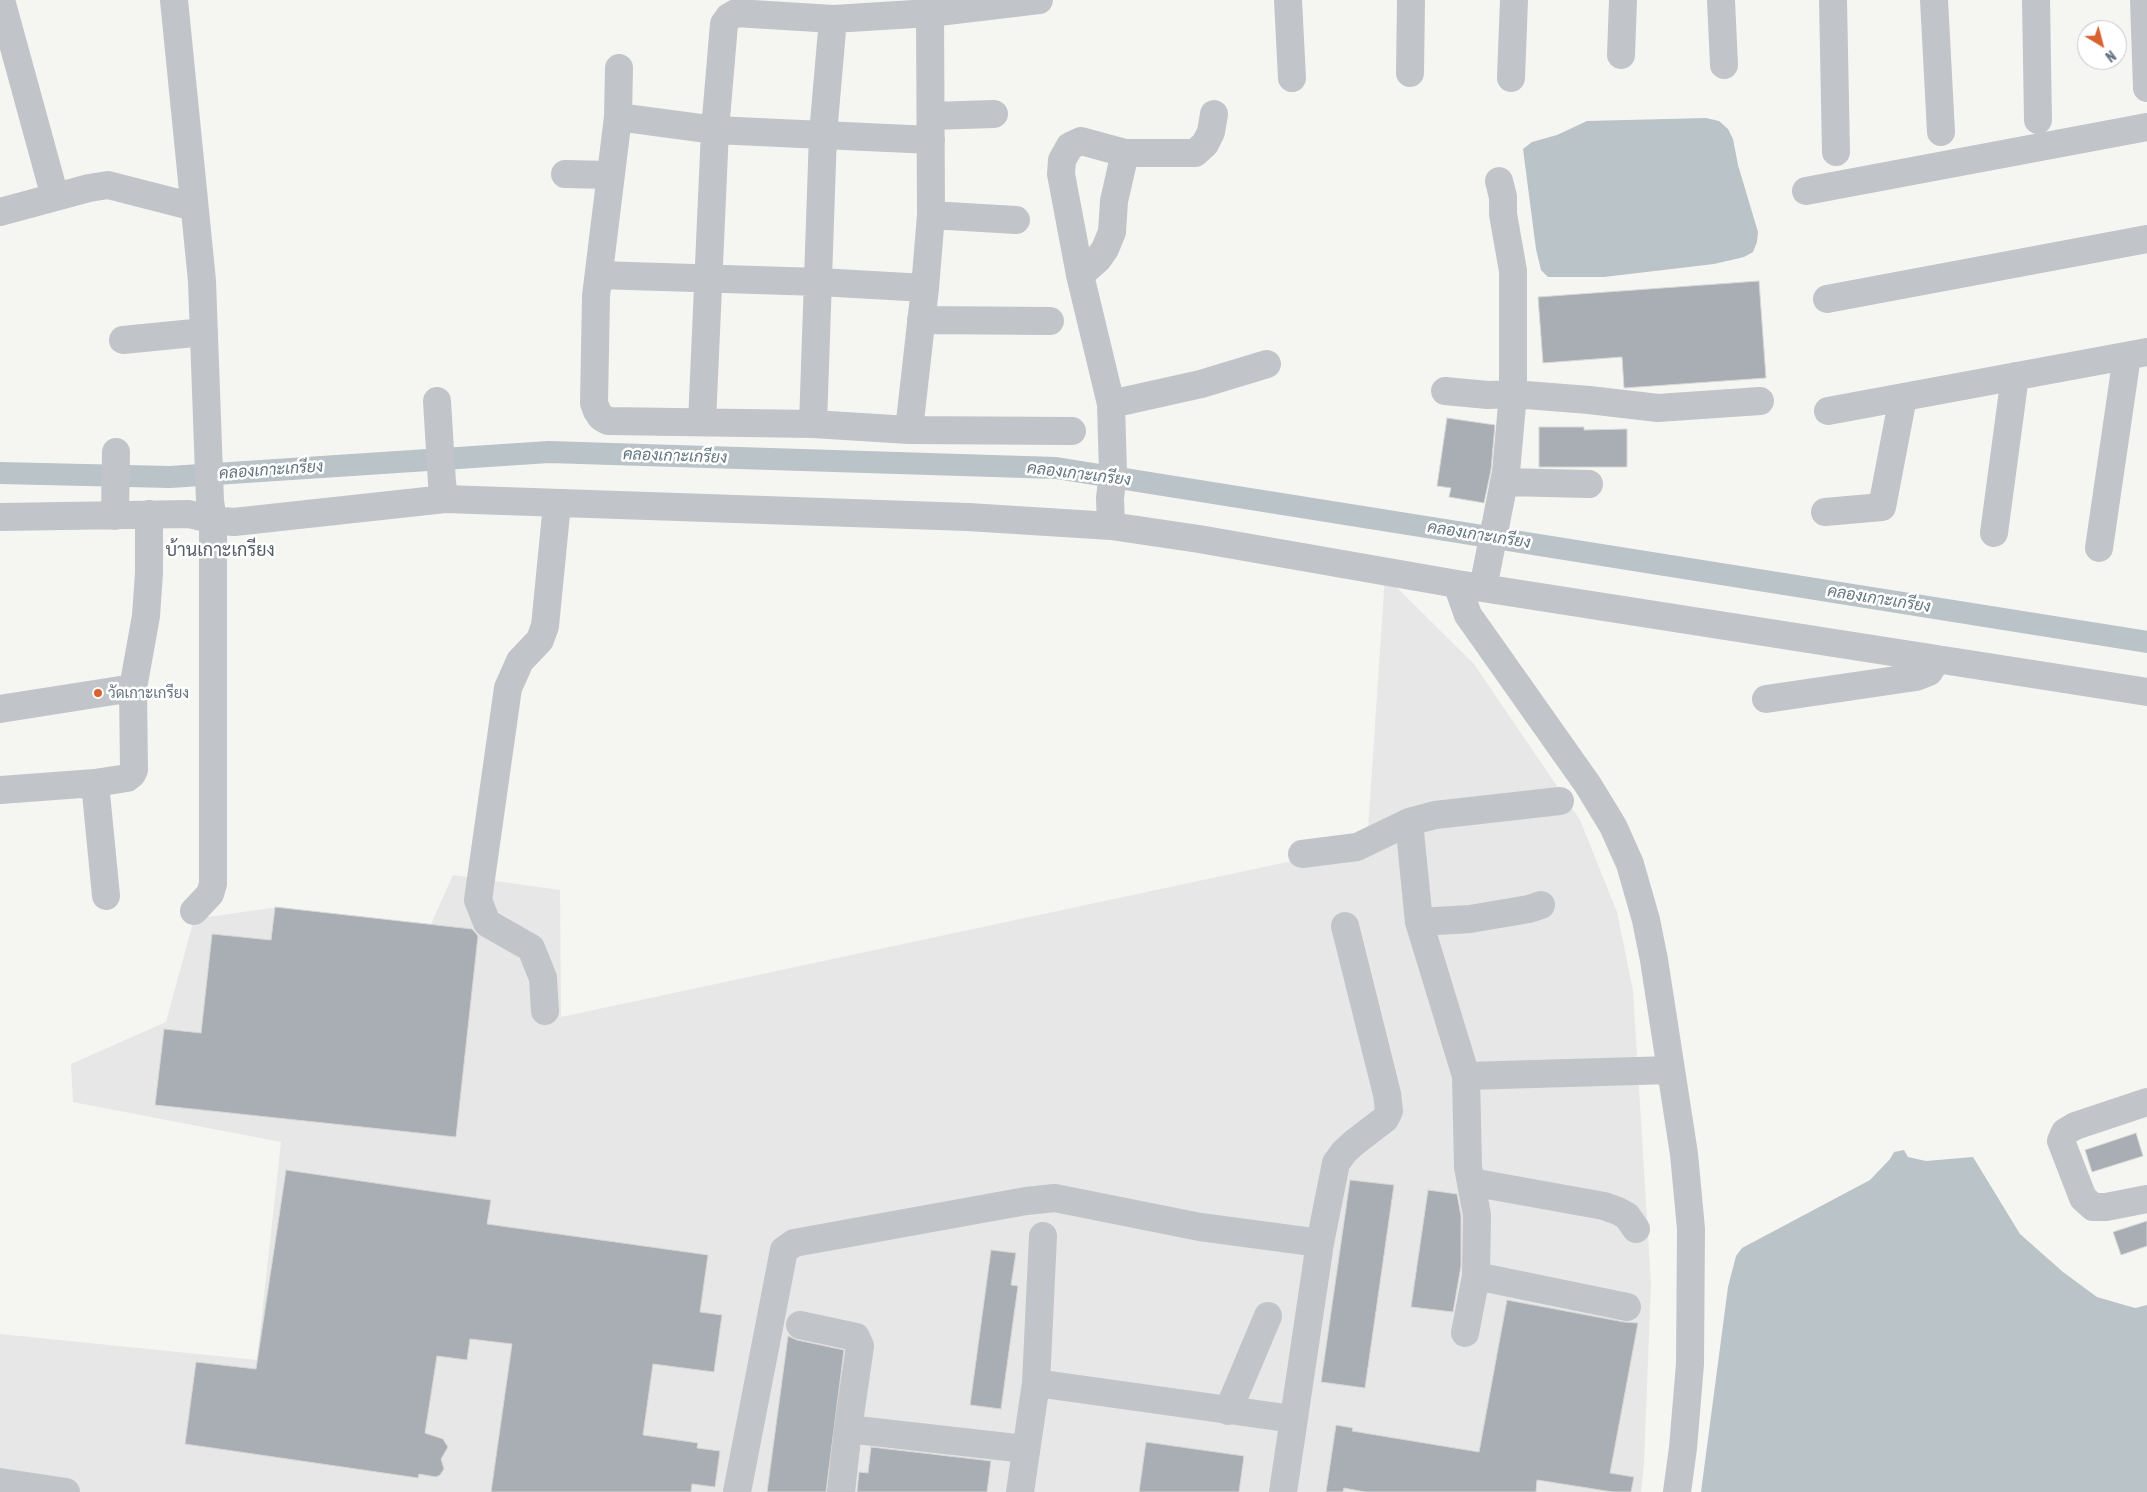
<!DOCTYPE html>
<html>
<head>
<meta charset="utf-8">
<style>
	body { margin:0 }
	#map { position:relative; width:2147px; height:1492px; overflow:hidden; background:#f5f6f2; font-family:"Asap Condensed",sans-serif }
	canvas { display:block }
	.north { position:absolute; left:2077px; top:20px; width:50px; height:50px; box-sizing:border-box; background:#fff; border:1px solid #c2c7cd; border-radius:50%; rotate:143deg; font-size:14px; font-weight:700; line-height:20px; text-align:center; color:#667382 }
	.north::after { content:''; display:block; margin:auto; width:18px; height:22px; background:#da622e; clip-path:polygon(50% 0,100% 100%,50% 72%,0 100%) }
</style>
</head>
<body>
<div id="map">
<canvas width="2147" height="1492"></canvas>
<div class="north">N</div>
</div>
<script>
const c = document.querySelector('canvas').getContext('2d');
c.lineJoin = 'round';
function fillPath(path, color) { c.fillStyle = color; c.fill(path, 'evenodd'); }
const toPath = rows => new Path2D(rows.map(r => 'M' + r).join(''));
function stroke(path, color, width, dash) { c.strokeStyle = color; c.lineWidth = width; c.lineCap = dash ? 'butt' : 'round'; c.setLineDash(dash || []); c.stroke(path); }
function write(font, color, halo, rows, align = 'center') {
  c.font = font + ' "Asap Condensed",Sarabun,sans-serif'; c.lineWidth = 5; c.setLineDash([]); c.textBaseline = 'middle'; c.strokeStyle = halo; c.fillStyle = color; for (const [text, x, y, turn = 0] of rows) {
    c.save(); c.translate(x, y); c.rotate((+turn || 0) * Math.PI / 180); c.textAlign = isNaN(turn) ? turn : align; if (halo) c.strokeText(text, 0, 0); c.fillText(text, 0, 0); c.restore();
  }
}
fillPath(toPath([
	[1385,576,1474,664,1580,820,1617,912,1633,991,1651,1284,1644,1464,1641,1492,0,1492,0,1334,257,1360,281,1142,73,1102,71,1064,166,1022,194,919,271,908,431,924,453,875,560,890,561,1017,1367,845]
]), '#e6e7e6');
fillPath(toPath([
	[1706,118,1719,121,1728,129,1733,139,1738,165,1758,232,1757,242,1753,252,1744,257,1714,264,1604,277,1548,277,1541,270,1536,249,1523,149,1532,142,1557,135,1587,121],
	[1904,1150,1908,1157,1926,1161,1973,1157,2020,1234,2063,1272,2097,1297,2135,1308,2147,1305,2147,1492,1701,1492,1728,1287,1736,1256,1742,1248,1870,1180,1890,1159,1894,1152]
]), '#b9c3c8');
stroke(toPath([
	[0,473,170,477,549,452,1056,468,2147,642]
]), '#b9c3c8', 22);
const building = toPath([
	[1759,281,1766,378,1624,388,1622,357,1543,363,1538,297,1759,281],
	[1447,418,1495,425,1491,470,1484,503,1449,497,1451,488,1437,486,1447,418],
	[1539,427,1584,427,1584,430,1627,429,1627,467,1539,467,1539,427],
	[275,907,472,929,478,936,456,1137,155,1105,164,1029,201,1033,212,934,271,940,275,907],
	[2136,1133,2143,1156,2092,1172,2085,1150,2136,1133],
	[286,1170,491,1200,487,1224,708,1255,700,1312,722,1315,714,1372,653,1364,643,1435,698,1443,697,1448,720,1451,715,1487,692,1484,691,1492,491,1492,512,1344,470,1339,467,1360,437,1356,425,1433,443,1439,448,1447,441,1459,444,1469,440,1475,436,1477,419,1474,418,1478,185,1444,196,1362,256,1369,286,1170],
	[1350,1180,1394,1185,1365,1388,1321,1382,1350,1180],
	[1428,1190,1457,1194,1461,1216,1461,1266,1453,1312,1411,1307,1428,1190],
	[2147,1221,2147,1246,2121,1255,2113,1232,2147,1221],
	[991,1250,1016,1253,1011,1285,1018,1286,1001,1409,970,1405,991,1250],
	[1507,1300,1624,1322,1638,1323,1610,1473,1634,1477,1631,1492,1613,1492,1537,1480,1536,1492,1365,1492,1344,1488,1343,1492,1326,1492,1336,1425,1353,1428,1352,1431,1479,1452,1507,1300],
	[788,1336,797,1340,844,1350,826,1492,767,1492,788,1336],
	[1146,1442,1244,1456,1239,1492,1139,1492,1146,1442],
	[871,1447,991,1461,987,1492,857,1492,859,1472,868,1473,871,1447]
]);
fillPath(building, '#a8aeb4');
stroke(building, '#d7d7d5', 1);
stroke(toPath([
	[1,0,55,197],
	[174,0,202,281,210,501,213,520,213,884,210,894,194,911],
	[1288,0,1292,78],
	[1721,0,1724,65],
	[1833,0,1836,152],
	[1934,0,1941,132],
	[2036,0,2038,120],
	[2144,0,2147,88],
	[1621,55,1623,0],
	[619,68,618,117,596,296,594,403,597,411,601,417,608,421,813,424,909,430,1072,431],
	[1410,73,1411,0],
	[1511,78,1514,0],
	[931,116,994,114],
	[618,117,715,130,931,140],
	[565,174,611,175],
	[1806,191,2147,127],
	[0,212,89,188,108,185,194,207],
	[931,215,1016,220],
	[599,275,819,282,925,288],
	[1080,275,1098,259,1105,249,1112,232,1114,201,1125,153],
	[1827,299,2147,239],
	[921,320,1050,321],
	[123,340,204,332],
	[1445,391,1488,395,1513,394,1589,400,1658,408,1760,401],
	[437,401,442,483,445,499],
	[1111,404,1201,384,1267,364],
	[1828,411,2147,352],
	[702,422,715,130,724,24,729,17,736,13,833,19,930,13,1039,0],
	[813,424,823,134,833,19],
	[909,430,925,288,931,215,930,13],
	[1504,482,1589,484],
	[1825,512,1882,507,1903,397],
	[115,516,116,452],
	[0,517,189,514,213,520,234,522,445,499,968,517,1111,526,1199,539,1457,584,2147,692],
	[1111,526,1110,498,1113,473,1111,404,1080,275,1061,174,1062,160,1070,146,1081,141,1125,153,1195,153,1205,144,1211,132,1214,114],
	[1994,533,2015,376],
	[2099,548,2127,356],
	[1457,584,1468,615,1588,785,1613,826,1630,864,1646,920,1654,960,1684,1154,1691,1229,1690,1364,1683,1448,1677,1492],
	[1483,588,1506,472,1513,394,1513,271,1503,214,1503,197,1499,181],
	[1766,699,1916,677,1929,672,1937,659],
	[0,709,133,688],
	[95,783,106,896],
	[0,790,95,783,127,778,132,774,134,770,133,688,146,616,149,573,149,514],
	[1409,822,1435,815,1560,801],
	[1302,854,1357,847,1409,822,1419,922,1466,1076,1468,1167,1477,1215,1476,1276,1465,1333],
	[1419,922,1470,919,1529,909,1541,905],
	[545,1011,543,978,531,948,487,923,478,900,508,688,520,661,540,640,545,626,557,504],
	[1466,1076,1671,1070],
	[2147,1102,2075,1126,2065,1132,2061,1141,2083,1198,2093,1207,2106,1207,2147,1199],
	[1471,1182,1604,1206,1618,1211,1627,1216,1636,1229],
	[1476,1276,1627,1307],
	[800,1325,856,1337,860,1346,848,1429,841,1492],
	[1036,1383,1293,1419],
	[1228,1411,1268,1316],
	[848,1429,1025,1449],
	[0,1482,66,1492],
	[737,1492,784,1250,794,1243,1026,1201,1055,1198,1200,1227,1320,1243],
	[1020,1492,1036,1383,1043,1236],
	[1283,1492,1320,1243,1336,1163,1344,1152,1355,1142,1385,1119,1389,1111,1387,1094,1345,926]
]), '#c1c4c8', 28);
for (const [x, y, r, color] of [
	[98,693,5,"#da622e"]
]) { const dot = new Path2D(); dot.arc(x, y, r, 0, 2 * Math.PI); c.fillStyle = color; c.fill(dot); stroke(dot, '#fff', 2); }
write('15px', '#667382', '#fff', [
	["วัดเกาะเกรียง",108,693]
], 'left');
write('italic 16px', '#62757f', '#fff', [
	["คลองเกาะเกรียง",675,456,2],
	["คลองเกาะเกรียง",271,470,-4],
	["คลองเกาะเกรียง",1079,474,7],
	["คลองเกาะเกรียง",1479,535,9],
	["คลองเกาะเกรียง",1879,599,9]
]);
write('18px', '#535d67', '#fff', [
	["บ้านเกาะเกรียง",220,550]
]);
</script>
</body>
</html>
